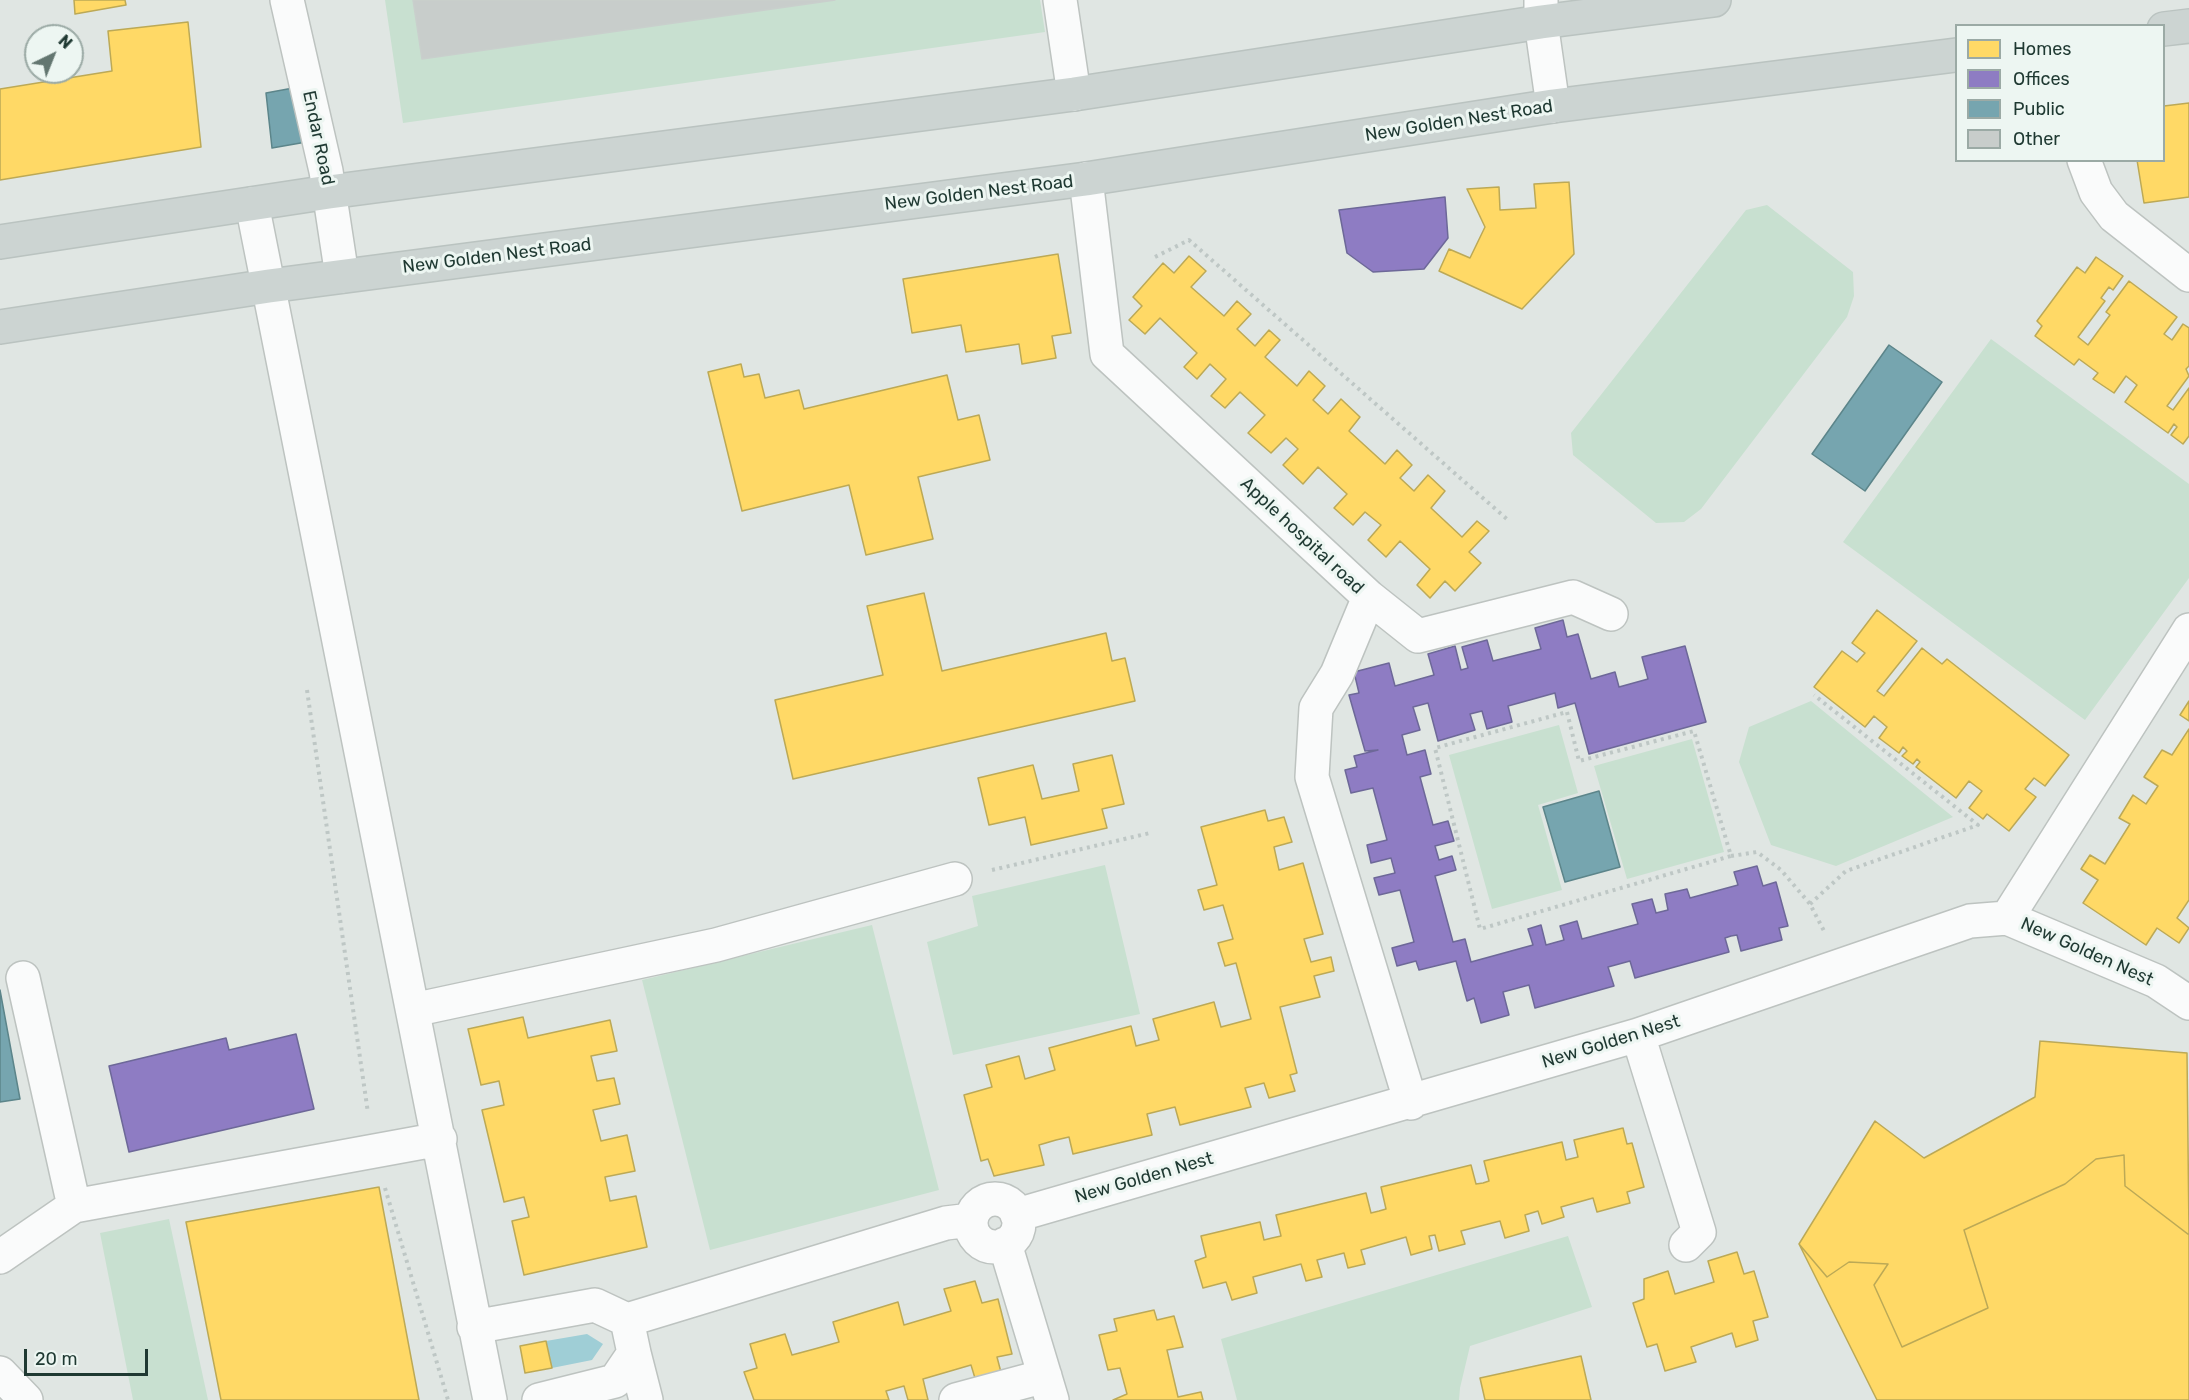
<!DOCTYPE html>
<html>
<head>
<meta charset="utf-8">
<style>
	body { margin:0 }
	#map { position:relative; width:2189px; height:1400px; overflow:hidden; background:#e0e6e3; font-family:Rubik,sans-serif }
	canvas { display:block }
	.legend { position:absolute; left:1955px; top:24px; width:210px; height:138px; box-sizing:border-box; background:#edf6f2; border:2px solid #9baaa5; margin:0; padding:8px 10px; list-style:none; font-size:18px; color:#1f3932 }
	.legend li { display:flex; align-items:center; gap:12px; height:30px }
	.legend b { width:30px; border:2px solid #9baaa5 }
	.north { position:absolute; left:24px; top:24px; width:60px; height:60px; box-sizing:border-box; background:#edf6f2; border:2px solid #9baaa5; border-radius:50%; rotate:43deg; font-size:16px; font-weight:700; line-height:24px; text-align:center; color:#1f3932 }
	.north::after { content:''; display:block; margin:auto; width:21px; height:27px; background:#637670; clip-path:polygon(50% 0,100% 100%,50% 72%,0 100%) }
	.scale { position:absolute; left:24px; top:1349px; width:124px; height:27px; box-sizing:border-box; border:3px solid #1f3932; border-top:0; padding-left:8px; font-size:18px; line-height:21px; white-space:nowrap; color:#1f3932; -webkit-text-stroke:4px #edf6f2; paint-order:stroke }
</style>
</head>
<body>
<div id="map">
<canvas width="2189" height="1400"></canvas>
<ul class="legend">
<li><b style="height:16px;background:#ffd966"></b>Homes</li>
<li><b style="height:16px;background:#8e7cc3"></b>Offices</li>
<li><b style="height:16px;background:#76a5af"></b>Public</li>
<li><b style="height:16px;background:#c8cdcb"></b>Other</li>
</ul>
<div class="north">N</div>
<div class="scale">20 m</div>
</div>
<script>
const c = document.querySelector('canvas').getContext('2d');
c.lineJoin = 'round';
function fillPath(path, color) { c.fillStyle = color; c.fill(path, 'evenodd'); }
const toPath = rows => new Path2D(rows.map(r => 'M' + r).join(''));
function stroke(path, color, width, dash) { c.strokeStyle = color; c.lineWidth = width; c.lineCap = dash ? 'butt' : 'round'; c.setLineDash(dash || []); c.stroke(path); }
function write(font, color, halo, rows, align = 'center') {
  c.font = font + ' Rubik,sans-serif'; c.lineWidth = 6; c.setLineDash([]); c.textBaseline = 'middle'; c.strokeStyle = halo; c.fillStyle = color; for (const [text, x, y, turn = 0] of rows) {
    c.save(); c.translate(x, y); c.rotate((+turn || 0) * Math.PI / 180); c.textAlign = isNaN(turn) ? turn : align; if (halo) c.strokeText(text, 0, 0); c.fillText(text, 0, 0); c.restore();
  }
}
fillPath(toPath([
	[385,0,1040,0,1045,32,403,123],
	[1767,205,1853,272,1854,296,1847,317,1701,509,1684,522,1656,523,1573,455,1571,433,1746,210],
	[1991,339,2189,484,2189,578,2085,720,1843,542],
	[1811,701,1953,817,1836,866,1771,845,1739,762,1749,727],
	[1559,725,1578,793,1538,805,1562,890,1492,909,1449,755],
	[1692,739,1724,852,1627,879,1594,766],
	[1105,865,1140,1014,953,1055,927,942,978,926,972,896],
	[872,925,939,1190,710,1250,642,980],
	[169,1219,208,1400,133,1400,100,1233],
	[1568,1236,1592,1307,1470,1346,1460,1388,1459,1400,1237,1400,1221,1339]
]), '#c8e0d0');
fillPath(toPath([
	[587,1334,603,1344,592,1360,552,1368,546,1341]
]), '#9fced6');
const homes = toPath([
	[74,0,125,0,126,5,75,14,74,0],
	[188,22,201,147,0,180,0,89,112,71,108,31,188,22],
	[2189,103,2189,197,2144,203,2137,160,2164,160,2164,106,2189,103],
	[1569,182,1574,254,1522,309,1439,271,1449,249,1470,258,1485,227,1467,189,1499,187,1500,210,1536,208,1534,184,1569,182],
	[1058,254,1071,333,1052,336,1056,358,1022,364,1019,344,966,352,961,325,912,333,903,279,1058,254],
	[1189,256,1206,271,1191,287,1224,316,1237,301,1251,314,1237,329,1255,346,1269,330,1280,340,1265,357,1297,386,1309,371,1325,386,1313,400,1328,414,1341,399,1360,417,1349,431,1385,464,1397,450,1412,465,1400,478,1414,491,1428,475,1445,491,1431,508,1462,537,1477,521,1489,531,1469,552,1481,563,1455,591,1445,581,1430,598,1417,585,1430,569,1400,541,1386,557,1368,540,1381,525,1365,512,1353,525,1334,508,1347,494,1318,467,1303,484,1283,465,1298,449,1286,438,1271,453,1248,433,1265,415,1240,392,1225,408,1211,396,1226,379,1210,364,1197,379,1184,367,1197,353,1160,318,1145,334,1129,320,1142,306,1133,297,1163,263,1174,273,1189,256],
	[2096,257,2123,276,2113,290,2109,287,2101,298,2105,301,2078,337,2088,345,2110,315,2106,312,2129,281,2177,317,2164,334,2172,340,2183,324,2189,328,2189,366,2186,369,2189,376,2167,406,2173,410,2189,388,2189,436,2183,444,2171,435,2177,427,2174,424,2168,433,2125,402,2137,385,2126,376,2114,393,2093,379,2098,373,2079,359,2074,365,2035,336,2042,326,2037,321,2077,267,2085,273,2096,257],
	[741,364,744,377,759,374,765,398,799,390,804,409,947,375,958,420,979,415,990,460,918,477,933,539,866,555,849,485,742,511,708,372,741,364],
	[924,593,942,671,1106,633,1112,661,1125,658,1135,701,793,779,775,700,883,675,867,606,924,593],
	[1877,610,1917,641,1877,691,1884,696,1922,648,1942,664,1947,659,2069,755,2045,786,2034,778,2025,789,2036,797,2009,831,1987,814,1983,819,1969,808,1982,791,1969,781,1956,798,1916,767,1920,762,1917,759,1913,764,1902,756,1907,751,1903,747,1899,753,1879,738,1887,727,1874,716,1865,727,1814,687,1842,651,1857,662,1865,653,1852,643,1877,610],
	[2189,701,2189,721,2180,715,2189,701],
	[2189,729,2189,900,2177,918,2189,928,2179,943,2157,928,2146,945,2083,903,2098,880,2081,869,2090,855,2105,864,2130,824,2119,818,2133,795,2146,804,2158,786,2144,777,2162,750,2172,755,2189,729],
	[1112,755,1124,804,1102,809,1107,828,1031,845,1025,817,989,825,978,778,1033,765,1042,799,1079,791,1073,764,1112,755],
	[1265,810,1268,821,1284,817,1292,842,1274,847,1279,870,1303,863,1323,934,1304,939,1311,962,1331,957,1334,971,1314,976,1320,997,1280,1007,1297,1073,1290,1075,1295,1091,1269,1098,1264,1083,1245,1088,1251,1107,1180,1125,1175,1107,1147,1114,1152,1135,1073,1154,1069,1137,1056,1140,1039,1145,1044,1165,994,1176,988,1159,981,1161,964,1095,992,1087,986,1065,1019,1056,1025,1079,1055,1070,1049,1048,1131,1026,1136,1046,1159,1040,1153,1019,1214,1002,1221,1027,1251,1019,1236,963,1225,966,1218,943,1233,939,1223,905,1204,910,1198,890,1217,885,1201,827,1265,810],
	[523,1017,528,1038,610,1020,617,1051,591,1056,597,1081,614,1078,620,1104,593,1110,601,1141,627,1135,635,1171,605,1177,610,1201,636,1196,647,1247,524,1275,512,1221,529,1217,524,1197,504,1202,482,1110,504,1105,499,1081,481,1085,468,1029,523,1017],
	[2040,1041,2187,1053,2189,1235,2125,1186,2124,1155,2096,1159,2065,1184,1964,1230,1988,1308,1902,1347,1874,1285,1888,1264,1849,1262,1827,1277,1799,1244,1875,1121,1924,1158,2035,1097,2040,1041],
	[1623,1128,1627,1144,1632,1143,1644,1187,1627,1192,1630,1203,1597,1212,1593,1198,1561,1207,1564,1217,1542,1224,1538,1211,1525,1215,1529,1231,1505,1238,1500,1221,1461,1231,1465,1244,1439,1251,1435,1235,1429,1236,1432,1249,1411,1255,1406,1237,1361,1250,1365,1264,1348,1268,1344,1253,1317,1260,1322,1277,1306,1281,1301,1264,1253,1277,1257,1293,1232,1300,1226,1282,1203,1288,1195,1261,1206,1257,1201,1236,1260,1222,1264,1240,1272,1238,1281,1236,1276,1215,1366,1193,1371,1213,1379,1211,1386,1209,1381,1187,1471,1165,1476,1184,1483,1183,1489,1181,1484,1161,1562,1142,1566,1160,1578,1157,1574,1140,1623,1128],
	[2124,1155,2125,1186,2189,1235,2189,1400,1877,1400,1799,1244,1827,1277,1849,1262,1888,1264,1874,1285,1902,1347,1988,1308,1964,1230,2065,1184,2096,1159,2124,1155],
	[379,1187,419,1400,221,1400,186,1222,379,1187],
	[1737,1252,1744,1274,1754,1271,1768,1317,1753,1321,1758,1340,1736,1347,1732,1333,1691,1347,1696,1362,1665,1371,1657,1344,1647,1347,1633,1303,1644,1299,1644,1279,1668,1271,1675,1294,1714,1282,1708,1261,1737,1252],
	[975,1281,982,1303,998,1299,1012,1354,997,1357,1003,1380,978,1388,971,1365,923,1379,928,1400,908,1400,904,1386,886,1391,889,1400,754,1400,744,1372,757,1368,750,1344,785,1334,792,1355,818,1348,839,1342,833,1322,898,1302,904,1325,951,1311,944,1289,975,1281],
	[1154,1310,1157,1320,1174,1316,1183,1347,1167,1350,1178,1397,1201,1392,1203,1400,1113,1400,1127,1394,1120,1368,1108,1370,1099,1335,1117,1331,1114,1319,1154,1310],
	[546,1341,552,1368,525,1373,520,1346,546,1341],
	[1581,1356,1591,1400,1485,1400,1480,1378,1581,1356]
]);
fillPath(homes, '#ffd966');
stroke(homes, '#bca956', 1.5);
const offices = toPath([
	[1445,197,1448,238,1424,269,1373,272,1347,253,1339,210,1445,197],
	[1563,620,1567,637,1578,634,1591,679,1615,672,1619,687,1648,679,1642,657,1685,646,1706,722,1589,754,1575,703,1558,708,1555,693,1508,706,1512,722,1487,729,1482,711,1470,714,1475,730,1438,741,1428,703,1413,707,1420,730,1402,735,1407,755,1425,750,1431,774,1420,777,1433,825,1448,821,1454,841,1435,846,1439,860,1452,856,1456,870,1435,876,1453,942,1465,939,1471,962,1533,945,1528,929,1541,925,1546,945,1564,940,1560,926,1577,921,1582,939,1638,924,1632,904,1652,899,1656,913,1668,910,1665,894,1687,889,1690,898,1738,885,1734,872,1757,866,1763,886,1776,882,1788,926,1779,928,1782,940,1741,951,1737,935,1731,936,1725,938,1729,952,1635,978,1630,961,1608,967,1614,986,1535,1008,1529,985,1503,992,1509,1015,1481,1023,1474,998,1467,1001,1456,961,1419,970,1416,961,1397,966,1392,948,1414,942,1400,890,1379,895,1374,878,1395,873,1391,858,1371,863,1367,845,1387,840,1373,788,1351,793,1345,770,1357,767,1354,756,1378,750,1365,751,1349,695,1359,693,1354,672,1389,663,1395,686,1434,675,1428,654,1455,646,1461,670,1468,668,1462,647,1487,640,1493,661,1541,649,1535,628,1563,620],
	[296,1034,314,1109,129,1152,109,1066,226,1038,229,1050,296,1034]
]);
fillPath(offices, '#8e7cc3');
stroke(offices, '#6d6898', 1.5);
const public = toPath([
	[304,86,312,141,272,148,266,93,304,86],
	[1889,345,1942,382,1865,491,1812,454,1889,345],
	[1599,791,1620,867,1565,882,1543,807,1599,791],
	[0,990,20,1099,0,1102,0,990]
]);
fillPath(public, '#76a5af');
stroke(public, '#5c858a', 1.5);
const building = toPath([
	[413,0,835,0,422,59,413,0]
]);
fillPath(building, '#c8cdcb');
stroke(building, '#c9cfcc', 1.5);
const minor = toPath([
	[287,0,326,171,342,276],
	[1060,0,1074,94],
	[1541,0,1541,22,1553,106],
	[2084,160,2096,192,2114,216,2189,275],
	[1086,179,1107,354,1369,597,1337,674,1316,708,1312,777,1411,1103],
	[252,204,490,1400],
	[1369,597,1418,636,1573,597,1611,614],
	[2007,918,2189,630],
	[23,978,74,1206],
	[413,1010,716,945,955,879],
	[1638,1035,1699,1232,1686,1245],
	'971 1223a24 24 0 1 1 48 0a24 24 0 1 1-48 0Z',
	[1017,1215,1638,1035,1970,921,2007,918,2156,981,2189,1003],
	[1005,1244,1052,1400],
	[0,1257,74,1206,440,1139],
	[474,1327,595,1305,627,1320,946,1223,971,1220],
	[634,1353,646,1400],
	[0,1373,26,1400],
	[539,1400,615,1381,634,1353,627,1320],
	[956,1400,1045,1376]
]);
const major = toPath([
	[2164,29,2189,26],
	[0,242,329,192,1074,94,1541,22,1714,0],
	[0,327,269,286,1086,179,1553,106,1956,55]
]);
stroke(minor, '#bdc3c0', 36);
stroke(major, '#bac3c0', 36);
stroke(toPath([
	[1155,257,1189,240,1508,520],
	[307,690,368,1113],
	[1567,712,1579,761,1694,731,1731,856,1480,929,1435,748,1567,712],
	[1731,856,1757,852,1781,870,1810,904,1824,931],
	[992,870,1150,833],
	[1810,904,1846,871,1978,825,1814,695],
	[385,1188,448,1400]
]), '#bec7c5', 4, [3, 4.5]);
stroke(minor, '#fafbfb', 33);
stroke(major, '#ccd4d2', 33);
write('18px', '#1f3932', '#edf6f2', [
	["New Golden Nest Road",1459,121,-9],
	["Endar Road",318,138,78],
	["New Golden Nest Road",979,193,-7],
	["New Golden Nest Road",497,256,-7],
	["Apple hospital road",1302,536,43],
	["New Golden Nest",2087,952,24],
	["New Golden Nest",1611,1042,-17],
	["New Golden Nest",1144,1178,-16]
]);
</script>
</body>
</html>
